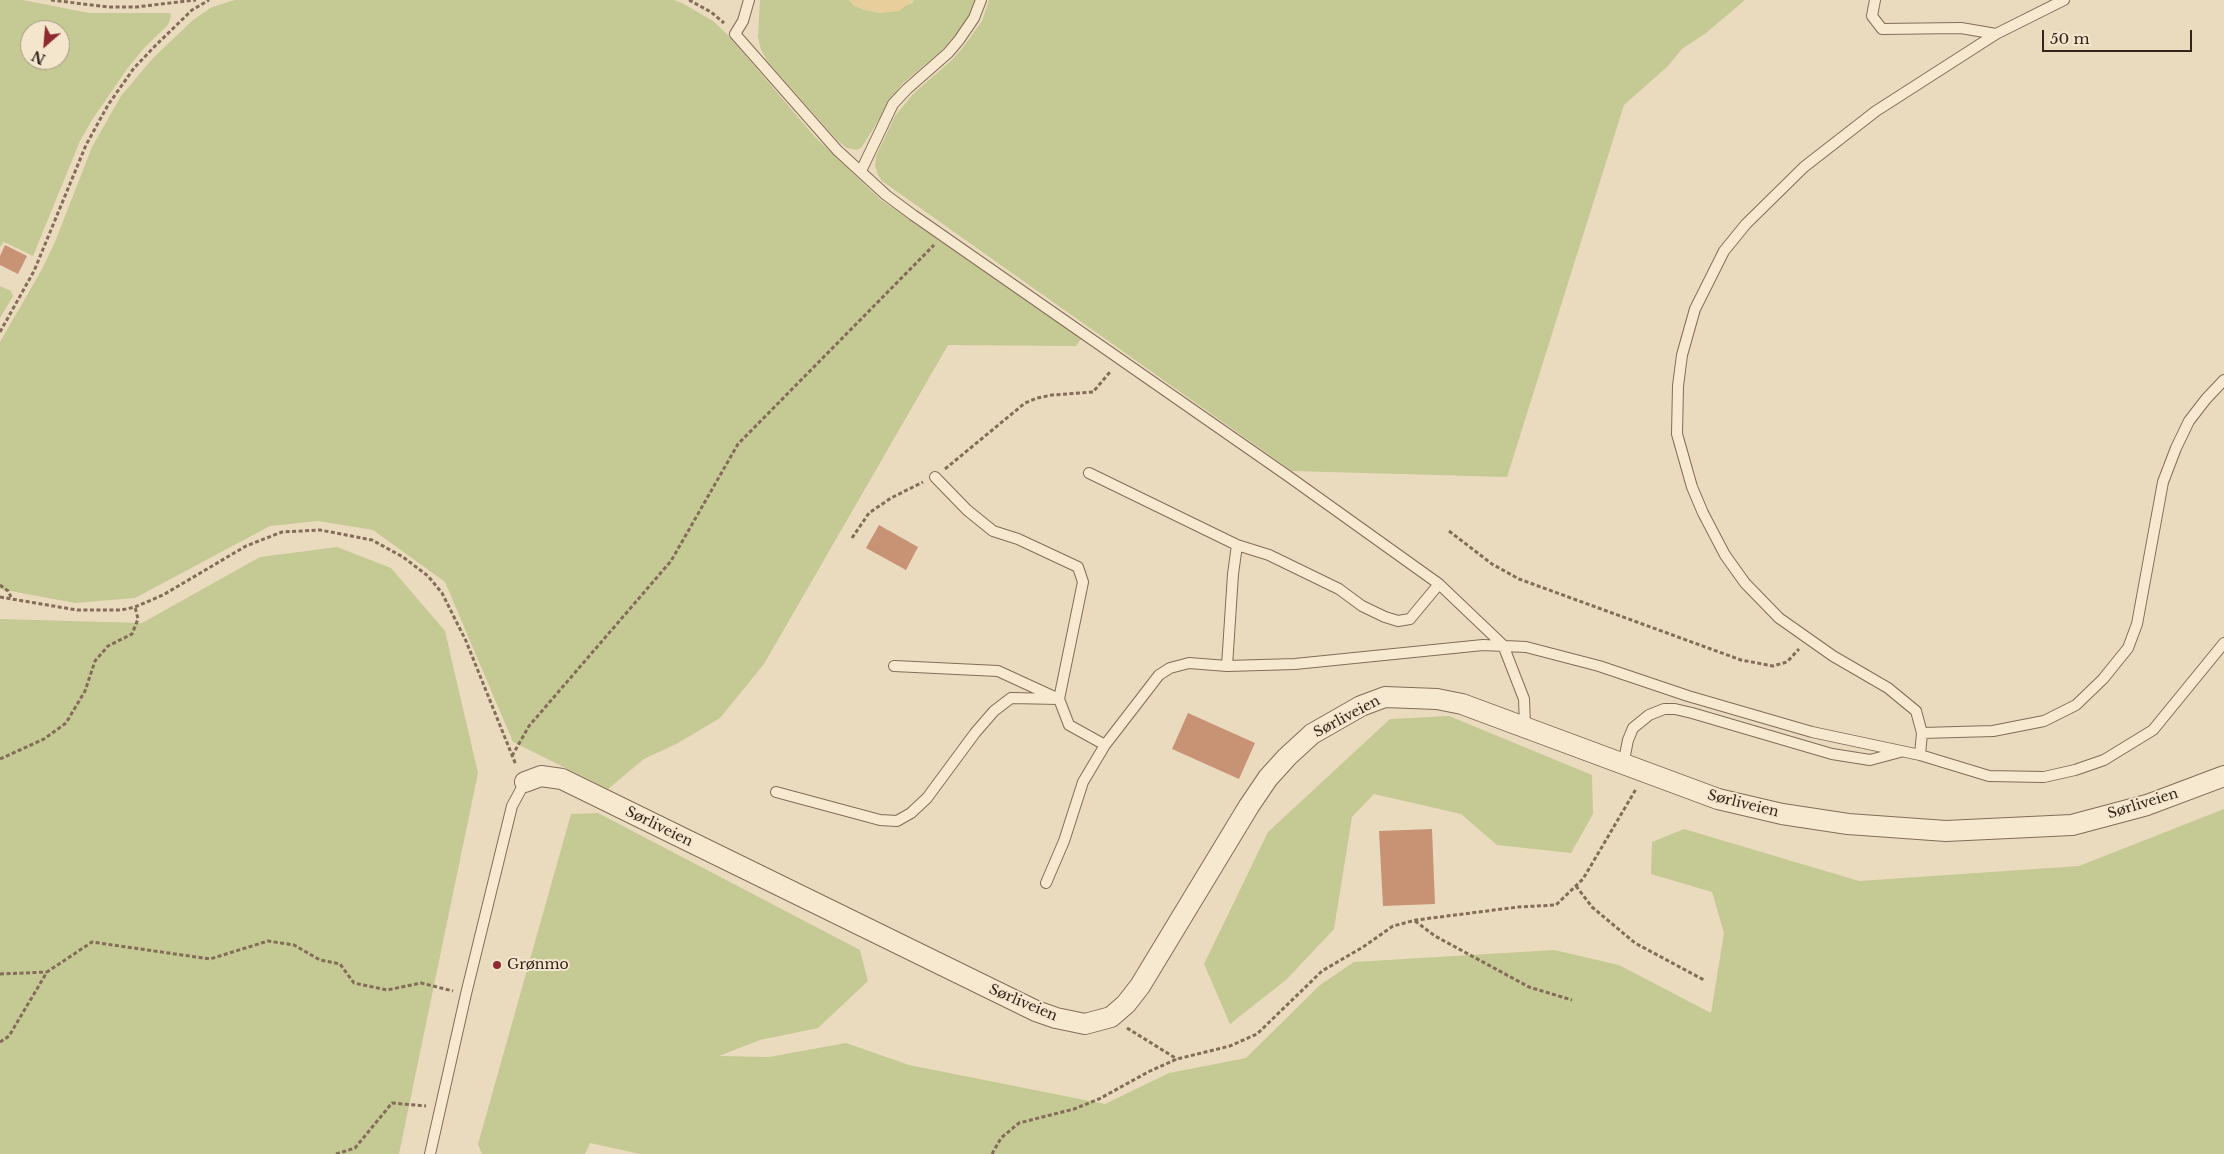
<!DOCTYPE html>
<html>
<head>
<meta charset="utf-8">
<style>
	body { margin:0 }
	#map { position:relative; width:2224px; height:1154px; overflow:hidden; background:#ebdbbe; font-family:"Libre Baskerville",serif }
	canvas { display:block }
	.north { position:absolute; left:20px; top:20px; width:50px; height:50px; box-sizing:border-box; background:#f3e6cd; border:1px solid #a69986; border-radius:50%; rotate:207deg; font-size:14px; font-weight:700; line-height:20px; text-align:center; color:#33251c }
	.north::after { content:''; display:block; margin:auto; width:18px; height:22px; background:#8f2a31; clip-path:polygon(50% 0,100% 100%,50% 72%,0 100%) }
	.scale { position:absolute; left:2042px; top:30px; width:150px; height:22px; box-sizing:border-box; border:2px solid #33251c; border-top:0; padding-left:6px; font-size:15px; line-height:18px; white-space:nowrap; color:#33251c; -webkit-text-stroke:4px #f3e6cd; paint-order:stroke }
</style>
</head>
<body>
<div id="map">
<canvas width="2224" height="1154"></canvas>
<div class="north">N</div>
<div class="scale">50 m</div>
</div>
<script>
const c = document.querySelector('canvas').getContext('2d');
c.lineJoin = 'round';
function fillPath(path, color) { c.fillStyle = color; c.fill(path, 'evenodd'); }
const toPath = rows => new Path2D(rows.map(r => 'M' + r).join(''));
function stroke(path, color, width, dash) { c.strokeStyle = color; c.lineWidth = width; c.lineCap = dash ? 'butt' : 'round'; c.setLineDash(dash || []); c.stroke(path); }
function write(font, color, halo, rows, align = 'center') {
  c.font = font + ' "Libre Baskerville",serif'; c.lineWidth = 4; c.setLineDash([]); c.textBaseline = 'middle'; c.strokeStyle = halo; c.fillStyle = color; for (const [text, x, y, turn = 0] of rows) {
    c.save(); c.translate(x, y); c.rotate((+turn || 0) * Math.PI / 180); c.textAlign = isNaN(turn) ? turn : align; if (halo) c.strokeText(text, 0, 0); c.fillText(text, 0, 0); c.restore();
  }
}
fillPath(toPath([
	[0,0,23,0,89,13,170,13,171,16,168,25,145,47,127,69,92,120,80,141,33,256,4,242,0,247],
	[30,30,60,30,60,60,30,60],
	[235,0,674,0,682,3,713,21,728,35,815,137,881,200,1081,339,1076,346,948,345,764,664,720,718,678,743,644,759,608,789,513,742,445,582,373,530,318,521,270,526,135,598,75,603,0,589,0,342,41,271,55,242,92,147,121,96,153,58,193,20,212,7],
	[760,0,849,0,855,6,865,10,881,13,912,3,914,0,975,0,970,15,963,26,942,50,902,84,886,108,862,147,857,150,847,148,838,141,768,62,761,50,758,37],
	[989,0,1745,0,1706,33,1682,49,1668,66,1624,105,1507,477,1292,471,882,181,878,175,875,166,876,156,895,116,914,93,952,60,964,46,982,21],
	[0,286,11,291,13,296,0,318],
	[337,547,391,568,445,631,478,773,399,1154,0,1154,0,619,142,623,260,557],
	[1449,716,1592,775,1593,814,1571,853,1497,845,1461,814,1374,794,1352,817,1334,929,1287,979,1230,1024,1204,964,1268,832,1390,719],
	[2224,809,2224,1154,640,1154,590,1143,585,1154,482,1154,478,1144,571,814,598,813,860,950,868,981,818,1028,760,1040,719,1056,769,1057,846,1043,909,1065,1105,1104,1169,1073,1246,1058,1320,985,1354,962,1554,950,1619,965,1711,1013,1724,933,1712,892,1651,874,1652,842,1684,829,1859,881,2079,866]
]), '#c5c993');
fillPath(toPath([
	[849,0,914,0,899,11,881,13,865,10,855,6]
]), '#e7ce9b');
fillPath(toPath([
	[5,245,27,256,18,274,0,265,0,256],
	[879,525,918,547,906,570,866,548],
	[1188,713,1255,743,1239,779,1172,749],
	[1432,829,1435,904,1383,906,1379,831]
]), '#c89375');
const lane = toPath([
	[749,0,743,21,735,34,837,150,886,195,913,215,1288,476,1439,584,1503,645,1524,699,1525,726],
	[1875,0,1872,16,1882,29,1961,28,1996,34],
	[861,171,893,104,907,89,948,53,959,40,974,18,981,0],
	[1089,473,1237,545,1269,555,1339,589,1362,606,1385,617,1398,621,1410,619,1439,584],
	[894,666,998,671,1059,699,1083,582,1078,567,1018,539,993,531,967,510,935,477],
	[1227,666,1233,574,1237,545],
	[1922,733,1993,731,2044,721,2076,705,2103,679,2128,648,2137,624,2163,482,2176,448,2189,421,2206,399,2224,380],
	[1920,755,1922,733,1916,711,1888,688,1833,656,1779,618,1745,583,1725,555,1703,513,1692,487,1677,434,1678,386,1682,355,1695,309,1724,251,1746,224,1804,167,1876,111,1915,86,1996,34,2064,0],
	[1623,765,1628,740,1633,728,1649,715,1664,709,1675,709,1692,713,1832,754,1870,760,1900,752],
	[776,792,880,820,897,821,911,813,927,798,975,733,994,711,1011,698,1059,699,1069,725,1105,745],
	[1046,883,1064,841,1083,782,1105,745,1159,675,1170,668,1189,663,1227,666,1295,664,1483,645,1526,647,1599,666,1688,696,1812,732,1920,755,1989,776,2044,777,2075,770,2104,760,2153,730,2224,643],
	[430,1154,466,994,512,806,525,782]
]);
const street = toPath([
	[525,782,541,776,562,779,1036,1011,1056,1018,1085,1024,1111,1017,1126,1004,1140,986,1249,806,1268,778,1287,757,1312,734,1361,706,1385,697,1437,699,1462,704,1718,799,1782,814,1848,824,1946,831,2072,825,2147,805,2224,776]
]);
stroke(lane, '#836c58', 12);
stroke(street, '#836c58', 22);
stroke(toPath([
	[51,0,108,7,136,7,196,0],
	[689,0,711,12,724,23],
	[0,332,34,271,86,145,108,105,134,68,156,45,192,10,209,0],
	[945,469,1025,403,1037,398,1052,395,1093,392,1110,372],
	[1449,531,1492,564,1519,579,1741,660,1773,666,1787,662,1799,649],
	[852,538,869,513,891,498,923,482],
	[0,585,8,591,11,597],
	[0,597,77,610,121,610,135,607,163,595,246,546,282,532,320,530,372,540,403,557,428,576,442,593,466,641,516,765],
	[512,756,529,726,671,561,738,444,934,245],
	[0,759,44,739,66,723,85,691,95,661,108,646,132,634,138,619,135,607],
	[1576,886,1592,907,1635,943,1704,980],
	[1415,921,1435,936,1529,987,1572,1000],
	[0,974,47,972],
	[1127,1028,1177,1059],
	[0,1042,9,1036,47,972,92,942,210,959,268,941,294,945,320,960,340,964,354,983,387,990,421,983,453,991],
	[336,1154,355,1148,392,1103,426,1106],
	[992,1154,1001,1138,1019,1123,1074,1109,1099,1099,1150,1071,1177,1059,1230,1046,1257,1034,1322,971,1363,947,1393,926,1416,920,1518,907,1556,905,1583,879,1636,789]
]), '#836c58', 3, [4, 2.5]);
stroke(lane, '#f7e9d0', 10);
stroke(street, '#f7e9d0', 20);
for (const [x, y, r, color] of [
	[497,965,5,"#8f2a31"]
]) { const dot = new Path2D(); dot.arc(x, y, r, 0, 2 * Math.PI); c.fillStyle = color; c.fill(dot); stroke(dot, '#f3e6cd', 2); }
write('14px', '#33251c', '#f3e6cd', [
	["Sørliveien",1347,717,-28],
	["Sørliveien",1743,804,14],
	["Sørliveien",2143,804,-17],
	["Sørliveien",659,827,26],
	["Sørliveien",1023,1003,23]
]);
write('14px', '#33251c', '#f3e6cd', [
	["Grønmo",507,965]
], 'left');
</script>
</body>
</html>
